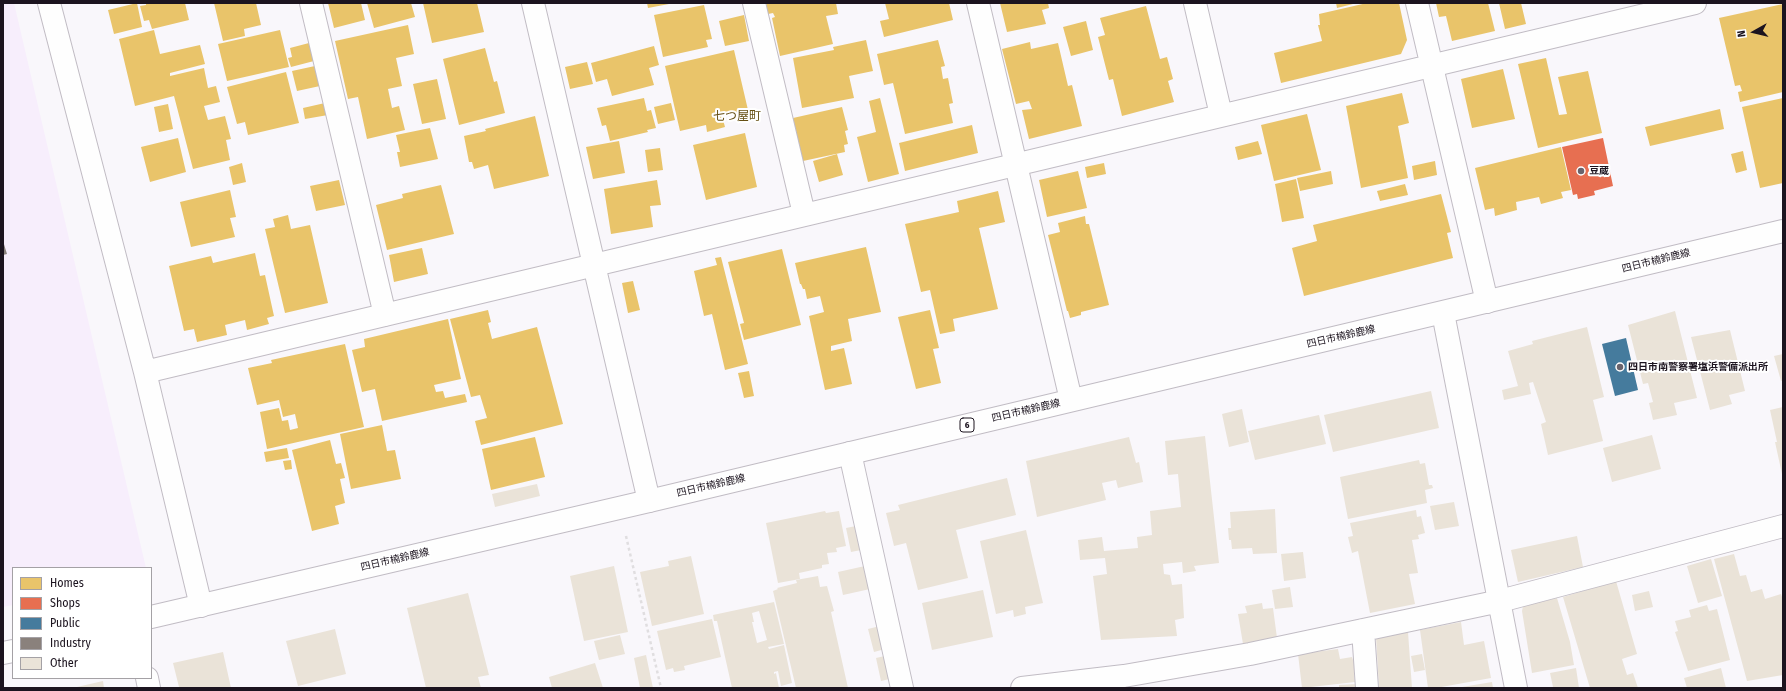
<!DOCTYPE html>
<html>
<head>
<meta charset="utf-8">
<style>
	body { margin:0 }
	#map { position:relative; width:1786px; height:691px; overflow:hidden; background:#f9f7fb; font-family:"Fira Sans Condensed",sans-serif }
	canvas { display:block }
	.frame { position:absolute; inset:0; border:4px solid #1c141f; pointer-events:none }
	.legend { position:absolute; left:12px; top:567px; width:140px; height:112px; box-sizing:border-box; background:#fff; border:1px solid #a4a1a5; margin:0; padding:5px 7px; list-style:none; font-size:12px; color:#1c141f }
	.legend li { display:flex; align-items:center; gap:8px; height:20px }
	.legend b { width:20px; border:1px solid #a4a1a5 }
	.north { position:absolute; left:1734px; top:12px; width:40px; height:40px; -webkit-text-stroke:3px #fff; paint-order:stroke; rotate:262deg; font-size:11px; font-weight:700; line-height:16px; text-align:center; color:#1c141f }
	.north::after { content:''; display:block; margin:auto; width:14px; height:18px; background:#1c141f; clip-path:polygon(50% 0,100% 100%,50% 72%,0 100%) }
</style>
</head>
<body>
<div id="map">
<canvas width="1786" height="691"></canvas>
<div class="frame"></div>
<ul class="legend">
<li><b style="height:11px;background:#e9c46a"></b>Homes</li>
<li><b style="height:11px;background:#e76f51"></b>Shops</li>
<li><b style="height:11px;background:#457b9d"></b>Public</li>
<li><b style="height:11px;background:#8a817c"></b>Industry</li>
<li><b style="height:11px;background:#eae3d8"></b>Other</li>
</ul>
<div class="north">N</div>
</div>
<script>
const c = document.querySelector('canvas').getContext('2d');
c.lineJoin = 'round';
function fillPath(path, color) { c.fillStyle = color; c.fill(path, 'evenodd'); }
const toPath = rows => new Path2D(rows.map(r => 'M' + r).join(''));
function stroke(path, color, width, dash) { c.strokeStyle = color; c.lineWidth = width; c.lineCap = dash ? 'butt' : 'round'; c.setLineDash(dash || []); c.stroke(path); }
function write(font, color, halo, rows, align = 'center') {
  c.font = font + ' "Fira Sans Condensed","Noto Sans JP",sans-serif'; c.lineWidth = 4; c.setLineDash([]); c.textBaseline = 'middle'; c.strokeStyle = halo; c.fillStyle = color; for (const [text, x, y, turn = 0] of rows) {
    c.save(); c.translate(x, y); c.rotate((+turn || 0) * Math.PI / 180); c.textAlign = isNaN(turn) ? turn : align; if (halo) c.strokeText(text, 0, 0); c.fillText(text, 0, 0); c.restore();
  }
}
fillPath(toPath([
	[3,3,14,3,146,568,13,568,13,605,3,607]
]), '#f7eefc');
fillPath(toPath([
	[137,3,142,27,114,34,108,10],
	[146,3,185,3,189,20,152,29,149,20,144,21,140,6,146,5],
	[214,3,256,3,261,25,244,29,245,36,223,41],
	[328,3,361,3,365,20,334,28],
	[367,3,411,3,415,17,374,28],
	[423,3,477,3,484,32,432,43],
	[647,3,668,3,669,4,648,8],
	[766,3,836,3,838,14,826,16,833,44,780,56,772,18,775,17,773,13,768,14],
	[885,3,949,3,953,20,884,37,880,21,889,19],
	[1000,3,1048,3,1049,8,1042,10,1046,24,1007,32],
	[1336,3,1353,3,1353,4,1337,8],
	[1367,3,1399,3,1407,40,1401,54,1281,83,1274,53,1322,41,1318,25,1320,25,1319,14],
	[1436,3,1488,3,1495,31,1452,41,1446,16,1439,17],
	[1499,3,1521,3,1526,24,1505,29],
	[1783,4,1783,92,1740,102,1738,92,1742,91,1740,85,1735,86,1719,18],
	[704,5,712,39,706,40,708,47,663,57,654,15],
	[1146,6,1160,59,1167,57,1173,79,1168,81,1174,102,1122,116,1113,79,1109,80,1098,37,1105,35,1100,18],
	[744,15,749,41,725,46,719,21],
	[1086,21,1093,50,1071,56,1063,27],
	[408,25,414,54,396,58,402,86,388,89,392,108,399,106,405,130,367,139,358,97,348,99,335,41],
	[154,30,160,54,200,45,205,64,170,73,170,76,204,68,208,88,216,86,220,102,204,106,208,120,225,116,231,139,226,140,230,160,193,169,174,96,135,106,119,39],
	[280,30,289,67,227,81,218,44],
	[866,40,873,71,849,76,854,98,802,108,793,58,834,50,833,47],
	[938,40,945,66,941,67,943,79,948,78,953,103,949,104,953,123,905,134,893,83,884,85,877,54],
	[1030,42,1031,49,1058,43,1068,86,1072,85,1082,126,1029,139,1022,110,1032,109,1029,101,1016,104,1002,49],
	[309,43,314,61,291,67,288,58,292,57,290,48],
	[654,46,659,65,649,68,654,85,612,96,607,79,596,82,591,63],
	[485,48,494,82,497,81,505,113,459,125,443,59],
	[734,50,748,110,722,116,725,127,707,132,706,125,680,131,665,66],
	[1546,58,1559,115,1567,114,1558,77,1588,71,1602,133,1538,148,1518,64],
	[587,62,593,84,570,89,565,67],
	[315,66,320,86,297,91,292,71],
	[1503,69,1515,119,1472,128,1461,79],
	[286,72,299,123,248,135,245,122,237,124,227,87],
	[437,79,446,119,422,124,413,84],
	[1402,93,1409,123,1398,126,1408,178,1361,188,1346,106],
	[644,98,647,111,651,110,656,128,647,130,648,132,610,141,606,125,602,126,597,108],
	[880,98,899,174,868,182,857,137,876,132,869,101],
	[1783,98,1783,183,1760,188,1742,107],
	[325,103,328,115,305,119,303,108],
	[671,103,675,120,658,124,654,107],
	[168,104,173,129,159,132,154,107],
	[842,107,848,130,845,131,848,144,844,145,845,152,803,161,793,118],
	[1720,109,1724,129,1650,146,1645,127],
	[1307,114,1321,170,1274,181,1261,125],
	[535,116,549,176,494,189,488,165,474,169,472,162,469,162,464,136,486,131,485,129],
	[972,125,978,153,905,171,899,143],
	[430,128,438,159,400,167,397,152,400,152,396,135],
	[745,133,757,187,706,200,693,145],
	[178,138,186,172,150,182,141,147],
	[619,141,625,173,593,179,586,147],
	[1258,141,1262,154,1238,160,1235,147],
	[1561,147,1571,190,1561,192,1563,198,1541,204,1539,197,1516,202,1517,210,1495,216,1494,208,1485,210,1475,168],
	[660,148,663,170,648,172,645,150],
	[1743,151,1747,170,1736,173,1731,154],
	[837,154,843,175,819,182,813,161],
	[1435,161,1437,175,1414,180,1412,166],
	[242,163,246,182,233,185,229,167],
	[1104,163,1106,174,1087,178,1085,167],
	[1078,171,1087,208,1047,217,1039,180],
	[1331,171,1333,184,1300,191,1297,178],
	[1296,179,1304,218,1282,222,1275,184],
	[339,180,345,205,316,211,310,186],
	[657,180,661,205,650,206,653,227,611,234,604,189],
	[1405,184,1408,195,1380,201,1377,191],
	[441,185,454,234,387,250,376,205,403,198,402,194],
	[230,190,236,217,230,218,235,237,191,247,180,202],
	[998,191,1005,222,979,228,998,309,953,319,955,331,940,334,930,290,921,292,905,224,959,212,957,201],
	[1441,194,1451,232,1447,233,1453,258,1304,296,1292,248,1317,241,1313,225],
	[288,215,291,229,310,225,328,303,285,313,265,229,275,227,273,219],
	[1085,216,1086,224,1089,224,1109,305,1081,312,1081,315,1070,318,1068,311,1067,311,1048,235,1060,232,1058,223],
	[866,247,881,312,848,319,852,341,831,346,831,351,844,348,852,384,825,390,809,316,824,312,820,296,807,299,805,289,803,289,801,284,800,284,795,263],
	[422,248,428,274,394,282,389,255],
	[782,249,801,325,744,340,740,324,744,323,728,262],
	[255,253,260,276,265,275,274,316,267,318,269,324,247,330,245,320,225,325,227,335,197,342,194,329,184,331,169,266,211,256,213,263],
	[721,257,748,364,725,370,712,314,704,316,694,271,717,265,715,258],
	[633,281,640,310,628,313,622,283],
	[488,310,491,322,488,323,492,339,537,327,563,424,481,445,475,421,487,418,480,395,471,397,450,319],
	[930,310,939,348,933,349,941,383,916,389,898,317],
	[448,319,461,379,434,385,436,392,443,391,445,398,465,394,467,402,382,421,375,389,362,392,352,350,365,347,364,339],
	[345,344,364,427,267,449,260,412,279,408,282,421,288,420,290,430,298,428,295,414,283,417,279,400,257,405,248,368,272,363,271,360],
	[749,371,754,396,744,398,738,373],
	[382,425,387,451,395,450,401,479,351,489,340,434],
	[535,437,545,477,491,490,482,449],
	[330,440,336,464,341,463,345,478,340,479,345,503,335,506,339,524,312,531,292,450],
	[287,448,289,458,266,462,264,452],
	[291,460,292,469,285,470,283,461]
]), '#e9c46a');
fillPath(toPath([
	[1603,138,1613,186,1594,191,1595,195,1578,199,1577,194,1573,195,1562,147]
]), '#e76f51');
fillPath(toPath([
	[1626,338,1638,390,1615,396,1602,344]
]), '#457b9d');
fillPath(toPath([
	[3,241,7,254,3,255]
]), '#8a817c');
fillPath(toPath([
	[1675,311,1697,398,1674,403,1677,415,1653,420,1649,403,1653,402,1648,383,1643,384,1628,325],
	[1587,327,1604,397,1593,400,1603,441,1548,455,1541,424,1546,422,1533,382,1529,383,1531,394,1504,400,1502,390,1518,386,1508,351,1533,344,1532,341],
	[1730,330,1745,391,1729,395,1732,404,1710,410,1691,337],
	[1783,354,1783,380,1781,381,1774,356],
	[1431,391,1439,428,1333,452,1324,415],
	[1783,407,1783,474,1782,474,1775,442,1777,442,1770,410],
	[1242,409,1249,442,1229,447,1222,414],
	[1319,415,1326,444,1255,460,1248,431],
	[1652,435,1661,469,1612,482,1603,448],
	[1205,436,1219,563,1194,566,1196,571,1183,573,1182,562,1163,564,1164,574,1170,575,1172,585,1182,584,1184,618,1175,620,1177,636,1101,640,1093,576,1107,574,1105,558,1080,560,1078,540,1102,537,1104,551,1138,548,1137,537,1152,535,1150,511,1181,507,1178,474,1168,475,1165,441],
	[1129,437,1136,463,1139,462,1143,482,1118,488,1116,480,1102,483,1106,500,1037,517,1026,461],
	[1419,460,1420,464,1425,463,1429,485,1432,485,1433,488,1425,490,1427,503,1348,519,1340,477],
	[1007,478,1016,515,956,530,968,578,918,590,906,543,894,546,886,513,900,510,898,505],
	[537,484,540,496,495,507,492,494],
	[1454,502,1459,526,1435,530,1430,506],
	[1275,509,1277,553,1253,554,1252,548,1232,549,1231,540,1229,540,1228,528,1231,528,1230,512],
	[1416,510,1417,517,1421,516,1425,533,1418,535,1419,539,1412,540,1418,573,1409,574,1415,604,1370,613,1358,551,1352,553,1348,537,1353,536,1350,523],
	[825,511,826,513,839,511,846,546,836,548,837,552,827,553,829,564,822,565,822,568,799,573,800,579,778,583,766,523],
	[856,526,861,550,851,552,846,528],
	[1026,530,1043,603,1025,607,1026,614,1014,617,1013,610,996,614,980,541],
	[1577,536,1583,567,1518,582,1511,550],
	[1303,552,1306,578,1284,581,1281,554],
	[1734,554,1740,576,1746,575,1751,592,1762,589,1765,599,1781,594,1783,600,1783,675,1747,681,1714,559],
	[691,556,704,614,652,626,640,572,669,566,668,561],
	[1711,559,1722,596,1698,603,1687,566],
	[614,566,628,632,584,641,570,576],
	[865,566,870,589,843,595,838,572],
	[818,576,820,587,827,586,834,611,831,612,848,688,796,688,773,591,778,589,777,588,797,583,796,580],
	[1616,581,1637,654,1622,659,1627,675,1633,673,1638,688,1590,688,1563,597],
	[1290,587,1293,607,1275,609,1272,590],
	[983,590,993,637,932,650,922,603],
	[1649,591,1653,607,1635,611,1632,595],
	[468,593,489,675,478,677,481,688,426,688,407,608],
	[1557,598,1570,642,1574,665,1532,673,1522,611,1523,606],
	[774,602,784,644,768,647,769,649,784,645,792,683,781,686,778,671,774,672,774,674,776,673,779,688,732,688,717,621,714,621,713,615],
	[759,611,767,640,757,643,752,622,754,622,752,613],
	[1262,603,1263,609,1273,608,1277,638,1243,644,1238,614,1247,613,1245,606],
	[1707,605,1709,611,1717,609,1730,660,1688,671,1675,632,1678,631,1675,621,1691,617,1689,610],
	[712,619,721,657,684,666,685,670,674,672,673,668,666,670,657,631],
	[1461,622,1464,645,1484,641,1491,678,1436,688,1428,688,1420,630],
	[880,626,885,649,874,652,868,629],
	[335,629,346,674,298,686,286,641],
	[1408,632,1412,688,1379,688,1376,637],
	[620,635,625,654,599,660,594,641],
	[1338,649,1340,659,1352,657,1353,660,1356,660,1357,674,1354,674,1355,682,1302,688,1298,654],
	[223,652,231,688,179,687,173,663],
	[1422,654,1425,670,1414,672,1411,656],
	[646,655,653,688,640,688,634,658],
	[889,655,894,678,881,681,876,658],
	[595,663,603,688,552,688,549,677],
	[1576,668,1579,688,1550,688,1553,687,1550,673],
	[1721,668,1726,688,1687,688,1684,678],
	[103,681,104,688,77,688,77,687],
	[1492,682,1493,688,1462,688,1462,687],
	[1358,684,1359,688,1339,688,1339,685]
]), '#eae3d8');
const minor = toPath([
	[49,3,145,372,201,606],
	[311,3,385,315],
	[533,3,649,501],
	[754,3,804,214],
	[978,3,1071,400],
	[1195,3,1221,115],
	[1417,3,1487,302],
	[1443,313,1516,688],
	[145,372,1695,3],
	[850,453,902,688],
	[1363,630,1367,688],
	[147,678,149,688],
	[1022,688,1124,676,1250,654,1500,601,1783,526]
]);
const major = toPath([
	[151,617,649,501,1783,231],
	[3,653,13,651]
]);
stroke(minor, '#c1bcc4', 24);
stroke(major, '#c1bcc4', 24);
stroke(toPath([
	[626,536,661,688]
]), '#e0dee0', 2.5, [3, 3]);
stroke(minor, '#fefefe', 22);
stroke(major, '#fefefe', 22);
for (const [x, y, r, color] of [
	[1581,171,4,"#69636c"],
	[1620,367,4,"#69636c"]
]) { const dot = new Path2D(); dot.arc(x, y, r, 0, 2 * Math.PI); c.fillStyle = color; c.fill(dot); stroke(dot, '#fff', 1.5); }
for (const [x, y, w] of [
	[967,425,14]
]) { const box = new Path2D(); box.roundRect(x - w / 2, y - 7, w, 14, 3); c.fillStyle = '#fff'; c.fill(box); stroke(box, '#1c141f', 1); }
write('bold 9px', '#1c141f', null, [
	["6",967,425]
]);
write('bold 10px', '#1c141f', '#fff', [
	["豆蔵",1589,171],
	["四日市南警察署塩浜警備派出所",1628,367]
], 'left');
write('10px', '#1c141f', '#fff', [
	["四日市楠鈴鹿線",1656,261,-14],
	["四日市楠鈴鹿線",1341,337,-13],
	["四日市楠鈴鹿線",1026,411,-13],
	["四日市楠鈴鹿線",711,486,-13],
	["四日市楠鈴鹿線",395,560,-13]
]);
write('12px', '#664f14', '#fff', [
	["七つ屋町",737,117]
]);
</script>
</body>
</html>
